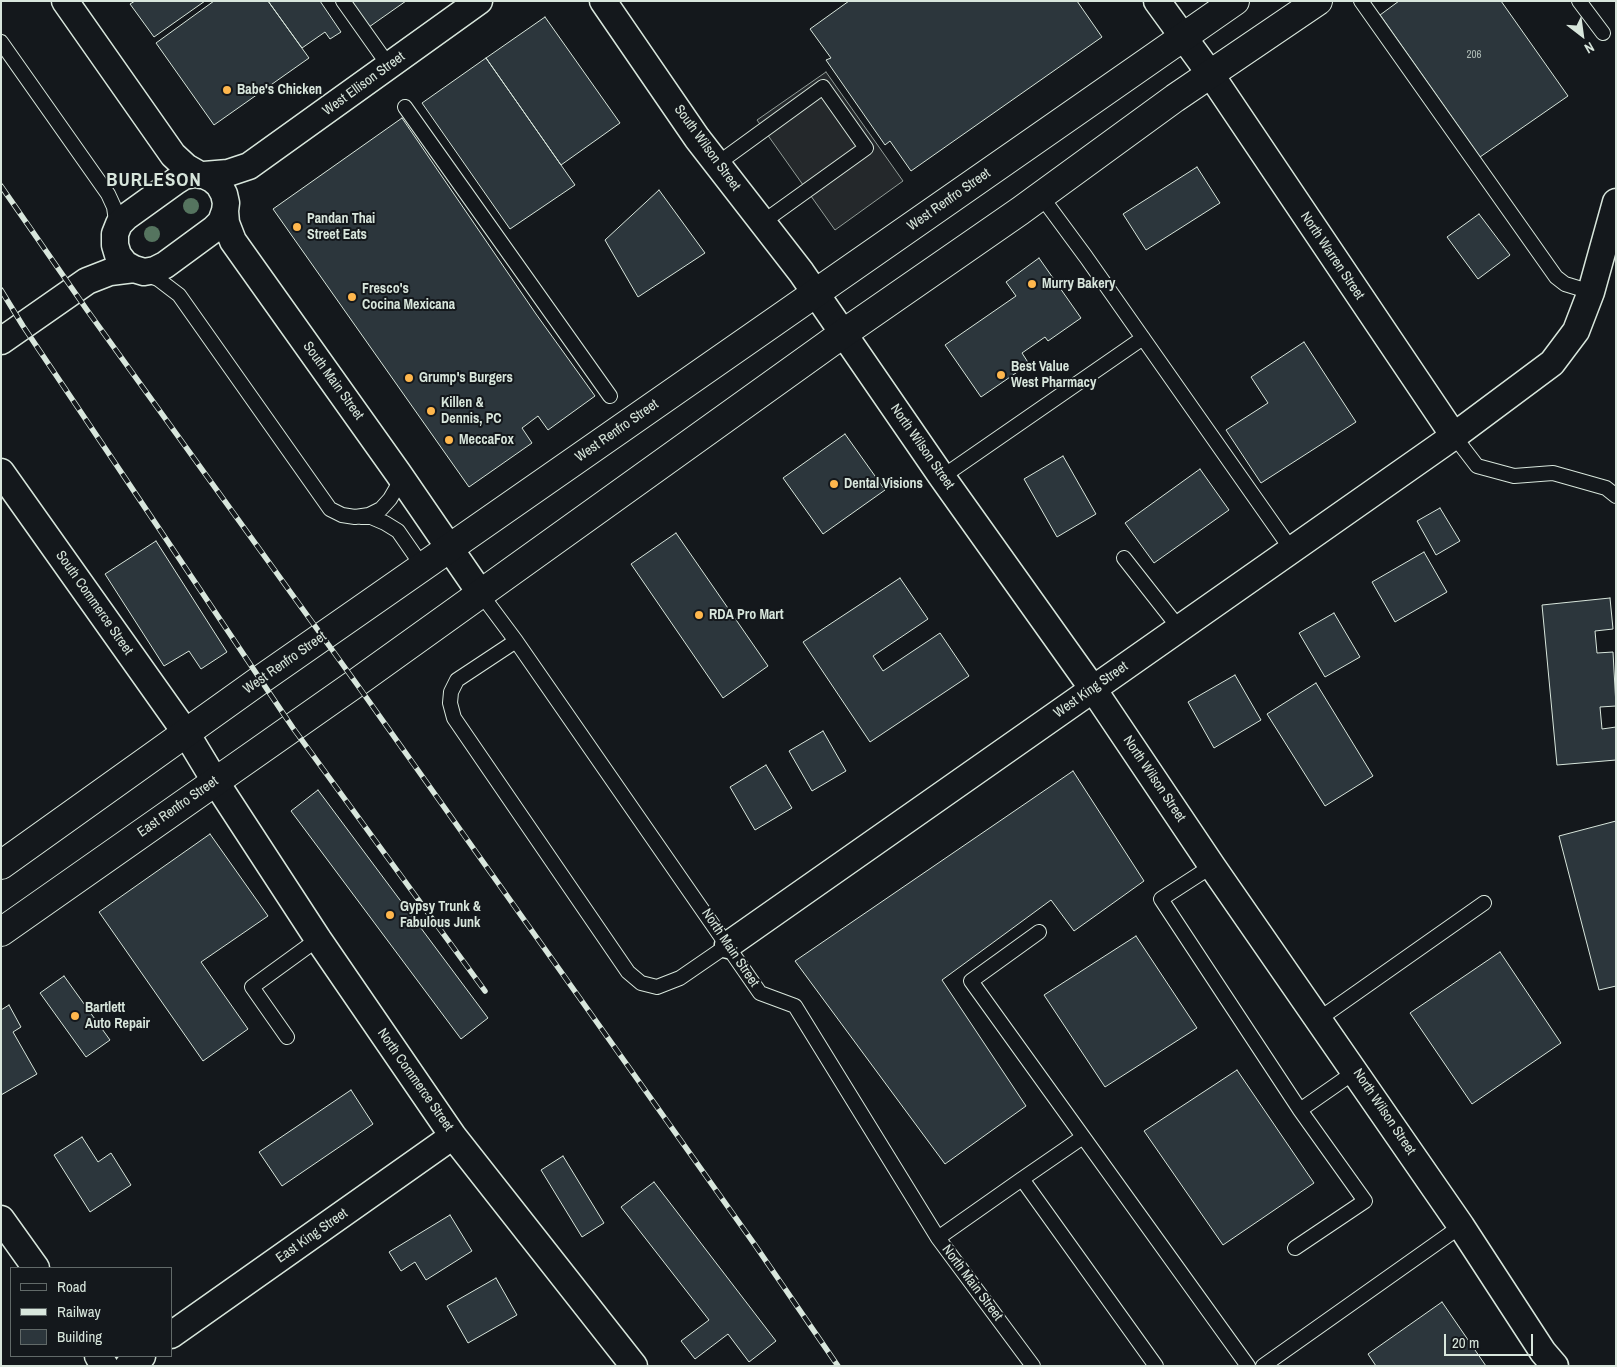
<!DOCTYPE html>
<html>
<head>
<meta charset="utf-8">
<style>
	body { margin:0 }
	#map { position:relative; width:1617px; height:1367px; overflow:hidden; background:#14181c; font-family:"Archivo Narrow",sans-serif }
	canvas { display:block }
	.frame { position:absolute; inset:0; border:2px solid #d8e6dc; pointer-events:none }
	.legend { position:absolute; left:10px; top:1267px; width:162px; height:90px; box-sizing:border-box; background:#14181c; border:1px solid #626a69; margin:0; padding:6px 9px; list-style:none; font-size:15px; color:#d8e6dc }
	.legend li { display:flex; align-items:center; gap:10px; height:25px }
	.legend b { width:25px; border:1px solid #626a69 }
	.north { position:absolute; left:1557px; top:10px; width:50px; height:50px; -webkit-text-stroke:4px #14181c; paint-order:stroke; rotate:150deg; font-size:14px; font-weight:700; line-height:20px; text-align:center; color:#d8e6dc }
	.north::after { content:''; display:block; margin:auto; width:18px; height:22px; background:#d8e6dc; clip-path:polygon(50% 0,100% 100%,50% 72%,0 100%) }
	.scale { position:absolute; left:1444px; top:1334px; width:89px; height:22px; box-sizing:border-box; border:2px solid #d8e6dc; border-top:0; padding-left:6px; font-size:15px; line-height:18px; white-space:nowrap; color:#d8e6dc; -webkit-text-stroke:4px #14181c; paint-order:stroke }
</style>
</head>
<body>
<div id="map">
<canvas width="1617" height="1367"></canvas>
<div class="frame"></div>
<ul class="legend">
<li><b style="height:6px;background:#14181c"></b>Road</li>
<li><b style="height:6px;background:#d8e6dc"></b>Railway</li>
<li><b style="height:14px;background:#2c363c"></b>Building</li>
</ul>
<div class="north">N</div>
<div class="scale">20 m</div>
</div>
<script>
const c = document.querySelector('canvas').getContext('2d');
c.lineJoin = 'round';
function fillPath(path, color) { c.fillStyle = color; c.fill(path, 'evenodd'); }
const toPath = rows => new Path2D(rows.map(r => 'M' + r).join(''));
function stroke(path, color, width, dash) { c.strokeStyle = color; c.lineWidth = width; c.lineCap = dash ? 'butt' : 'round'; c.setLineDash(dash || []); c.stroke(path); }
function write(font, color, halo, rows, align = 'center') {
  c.font = font + ' "Archivo Narrow",sans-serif'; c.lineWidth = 4; c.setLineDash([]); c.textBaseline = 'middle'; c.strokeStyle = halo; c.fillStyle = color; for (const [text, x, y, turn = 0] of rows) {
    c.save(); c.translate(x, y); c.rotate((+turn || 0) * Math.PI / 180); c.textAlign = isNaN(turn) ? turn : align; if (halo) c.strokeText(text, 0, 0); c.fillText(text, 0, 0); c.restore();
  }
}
const parking = toPath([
	[826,72,903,181,835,230,757,120,826,72]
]);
fillPath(parking, '#24282b');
stroke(parking, '#939e99', 1);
const building = toPath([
	[135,1,205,1,154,37,130,4,135,1],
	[214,1,268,1,309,58,214,125,156,43,214,1],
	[268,1,320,1,341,32,330,39,325,32,302,48,268,1],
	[351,1,406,1,369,27,351,1],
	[849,1,1077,1,1102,37,911,171,890,141,885,145,826,60,831,58,810,29,849,1],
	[1399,1,1501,1,1568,96,1480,157,1380,15,1399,1],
	[545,17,620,123,561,165,486,58,545,17],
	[486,58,575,185,510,229,422,103,486,58],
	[402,118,536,314,595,396,548,430,538,416,522,428,532,443,469,487,273,209,402,118],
	[1197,167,1220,203,1146,250,1123,214,1197,167],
	[659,190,705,253,638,297,605,240,659,190],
	[1479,214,1510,255,1478,279,1447,237,1479,214],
	[1039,258,1081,318,1048,341,1045,337,1022,353,1029,364,981,397,945,345,1016,296,1006,282,1039,258],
	[1304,342,1356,422,1261,483,1226,430,1268,403,1251,377,1304,342],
	[845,434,885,490,823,534,783,478,845,434],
	[1063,456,1096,514,1057,537,1024,479,1063,456],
	[1200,469,1229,510,1154,563,1125,523,1200,469],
	[1440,508,1460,541,1436,555,1417,521,1440,508],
	[676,533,768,666,723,698,631,564,676,533],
	[156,541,227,652,201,669,189,651,164,666,105,574,156,541],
	[1424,552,1447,592,1395,622,1372,582,1424,552],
	[900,578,928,619,873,656,883,671,940,633,969,676,870,742,803,642,900,578],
	[1610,598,1613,629,1595,631,1597,653,1613,652,1616,706,1600,707,1602,729,1616,727,1616,760,1557,765,1542,605,1610,598],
	[1334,613,1360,657,1325,677,1299,633,1334,613],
	[1235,675,1261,720,1214,748,1188,702,1235,675],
	[1316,683,1373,776,1325,806,1267,714,1316,683],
	[823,731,846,771,812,791,789,751,823,731],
	[766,765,792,808,755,830,730,787,766,765],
	[1073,771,1144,881,1074,931,1051,900,942,980,1026,1106,945,1164,795,961,1073,771],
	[318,790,488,1018,461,1039,291,811,318,790],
	[1616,821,1616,986,1599,990,1559,836,1616,821],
	[210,834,268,916,201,962,248,1029,203,1061,99,912,210,834],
	[1136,936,1197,1028,1105,1087,1044,995,1136,936],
	[1500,952,1561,1043,1472,1104,1410,1013,1500,952],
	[64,976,110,1040,86,1057,40,993,64,976],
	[9,1005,21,1027,13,1032,37,1074,1,1095,1,1010,9,1005],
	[1237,1070,1314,1183,1223,1245,1144,1131,1237,1070],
	[351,1090,373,1124,282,1186,259,1152,351,1090],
	[82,1137,98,1162,111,1153,131,1185,90,1212,54,1155,82,1137],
	[563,1156,604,1223,582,1237,541,1170,563,1156],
	[654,1182,776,1341,749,1362,728,1334,695,1359,681,1341,709,1320,621,1207,654,1182],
	[450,1215,472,1251,426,1280,415,1262,401,1271,389,1252,450,1215],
	[496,1278,517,1315,468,1343,447,1306,496,1278],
	[1442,1302,1486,1366,1376,1366,1368,1354,1442,1302]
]);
fillPath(building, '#2c363c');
stroke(building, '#d8e6dc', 1);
const lane = toPath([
	[343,1,389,66],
	[1361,1,1556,277,1565,284,1591,292],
	[1579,1,1603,33],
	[1,42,108,194,114,207,117,228],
	[405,107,610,396],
	[717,164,823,87,866,148,763,222],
	[1041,196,1086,257,1291,549],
	[146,274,158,279,179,295,330,509,342,515,355,517,369,515,381,509,390,499,397,487,398,474],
	[1454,436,1477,466,1514,476,1553,473,1606,488,1616,496],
	[942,477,1143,338],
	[361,517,371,517,385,523,398,531,423,567],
	[1124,558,1179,628],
	[481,594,516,641,760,993,795,1006,938,1238,1033,1366],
	[516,641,457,680,451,692,450,703,454,718,628,972,641,983,657,987,680,978,728,945],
	[1212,866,1161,899,1300,1110,1365,1201,1295,1248],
	[1039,932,971,981,1248,1366],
	[1319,1019,1484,903],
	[287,1037,252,987,318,939],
	[1300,1110,1356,1071],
	[1022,1179,1083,1137],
	[938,1238,1022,1179,1156,1366],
	[1263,1366,1461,1226]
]);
const street = toPath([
	[65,1,173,155,186,167,200,175],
	[603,1,697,138,801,272,942,477,1093,689,1212,866,1461,1226,1543,1352,1555,1366],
	[1157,1,1211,75,1454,436],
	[194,174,204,175,212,179,219,185,224,194,226,203,225,211,221,222,214,229,165,265,155,270,144,272,134,269,125,264,118,255,115,245,115,234,119,224,126,217,176,181,184,176,194,174],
	[204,175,228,173,249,166,479,1],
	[225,211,226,223,233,241,398,473,481,594],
	[1,341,87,281,110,272,134,269],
	[1,472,186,733,215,781,318,939,453,1136,634,1366],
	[728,945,1454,436,1552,363,1576,331,1591,292,1616,202],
	[1,1219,36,1268],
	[171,1335,453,1136],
	[98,1356,105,1366],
	[128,1366,142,1356]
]);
const secondary = toPath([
	[1,865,260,680,1235,1],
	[1,932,356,683,844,333,1020,211,1175,98,1318,1]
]);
stroke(lane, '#d8e6dc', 16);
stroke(street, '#d8e6dc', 29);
stroke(secondary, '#d8e6dc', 30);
stroke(lane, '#14181c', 14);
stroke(street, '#14181c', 26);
stroke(secondary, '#14181c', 28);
const rail = toPath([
	[1,186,87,310,356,683,755,1245,838,1366],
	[1,290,23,326,293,728,485,991]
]);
stroke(rail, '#d8e6dc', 5.5);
stroke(rail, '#14181c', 4, [11]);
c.fillStyle = '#55745f';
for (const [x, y] of [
	[191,206],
	[152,234]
]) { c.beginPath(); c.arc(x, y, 8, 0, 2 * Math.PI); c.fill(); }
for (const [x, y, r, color] of [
	[227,90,5,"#ffb74d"],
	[297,227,5,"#ffb74d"],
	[1032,284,5,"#ffb74d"],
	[352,297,5,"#ffb74d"],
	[1001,375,5,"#ffb74d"],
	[409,378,5,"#ffb74d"],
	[431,411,5,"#ffb74d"],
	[449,440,5,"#ffb74d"],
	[834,484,5,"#ffb74d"],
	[699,615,5,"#ffb74d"],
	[390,915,5,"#ffb74d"],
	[75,1016,5,"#ffb74d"]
]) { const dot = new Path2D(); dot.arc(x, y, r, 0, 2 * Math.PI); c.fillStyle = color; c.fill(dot); stroke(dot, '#14181c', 2); }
write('11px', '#adbab4', null, [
	["206",1474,55]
]);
write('14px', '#d8e6dc', '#14181c', [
	["West Ellison Street",364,84,-36],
	["South Wilson Street",707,148,54],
	["West Renfro Street",949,200,-35],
	["North Warren Street",1332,256,56],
	["South Main Street",333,381,54],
	["West Renfro Street",617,431,-35],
	["North Wilson Street",922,447,55],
	["South Commerce Street",94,603,55],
	["West Renfro Street",285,663,-35],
	["West King Street",1091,690,-35],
	["North Wilson Street",1154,779,56],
	["East Renfro Street",178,807,-35],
	["North Main Street",730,948,56],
	["North Commerce Street",415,1080,55],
	["North Wilson Street",1384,1112,56],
	["East King Street",312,1236,-35],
	["North Main Street",972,1283,53]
]);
write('bold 14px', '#d8e6dc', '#14181c', [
	["Babe's Chicken",237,90],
	["Pandan Thai",307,219],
	["Street Eats",307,235],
	["Murry Bakery",1042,284],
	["Fresco's",362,289],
	["Cocina Mexicana",362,305],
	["Best Value",1011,367],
	["West Pharmacy",1011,383],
	["Grump's Burgers",419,378],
	["Killen &",441,403],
	["Dennis, PC",441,419],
	["MeccaFox",459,440],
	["Dental Visions",844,484],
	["RDA Pro Mart",709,615],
	["Gypsy Trunk &",400,907],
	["Fabulous Junk",400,923],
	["Bartlett",85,1008],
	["Auto Repair",85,1024]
], 'left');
c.letterSpacing = '1px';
write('bold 19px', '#d8e6dc', '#14181c', [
	["BURLESON",154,181]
]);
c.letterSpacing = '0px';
</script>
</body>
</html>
